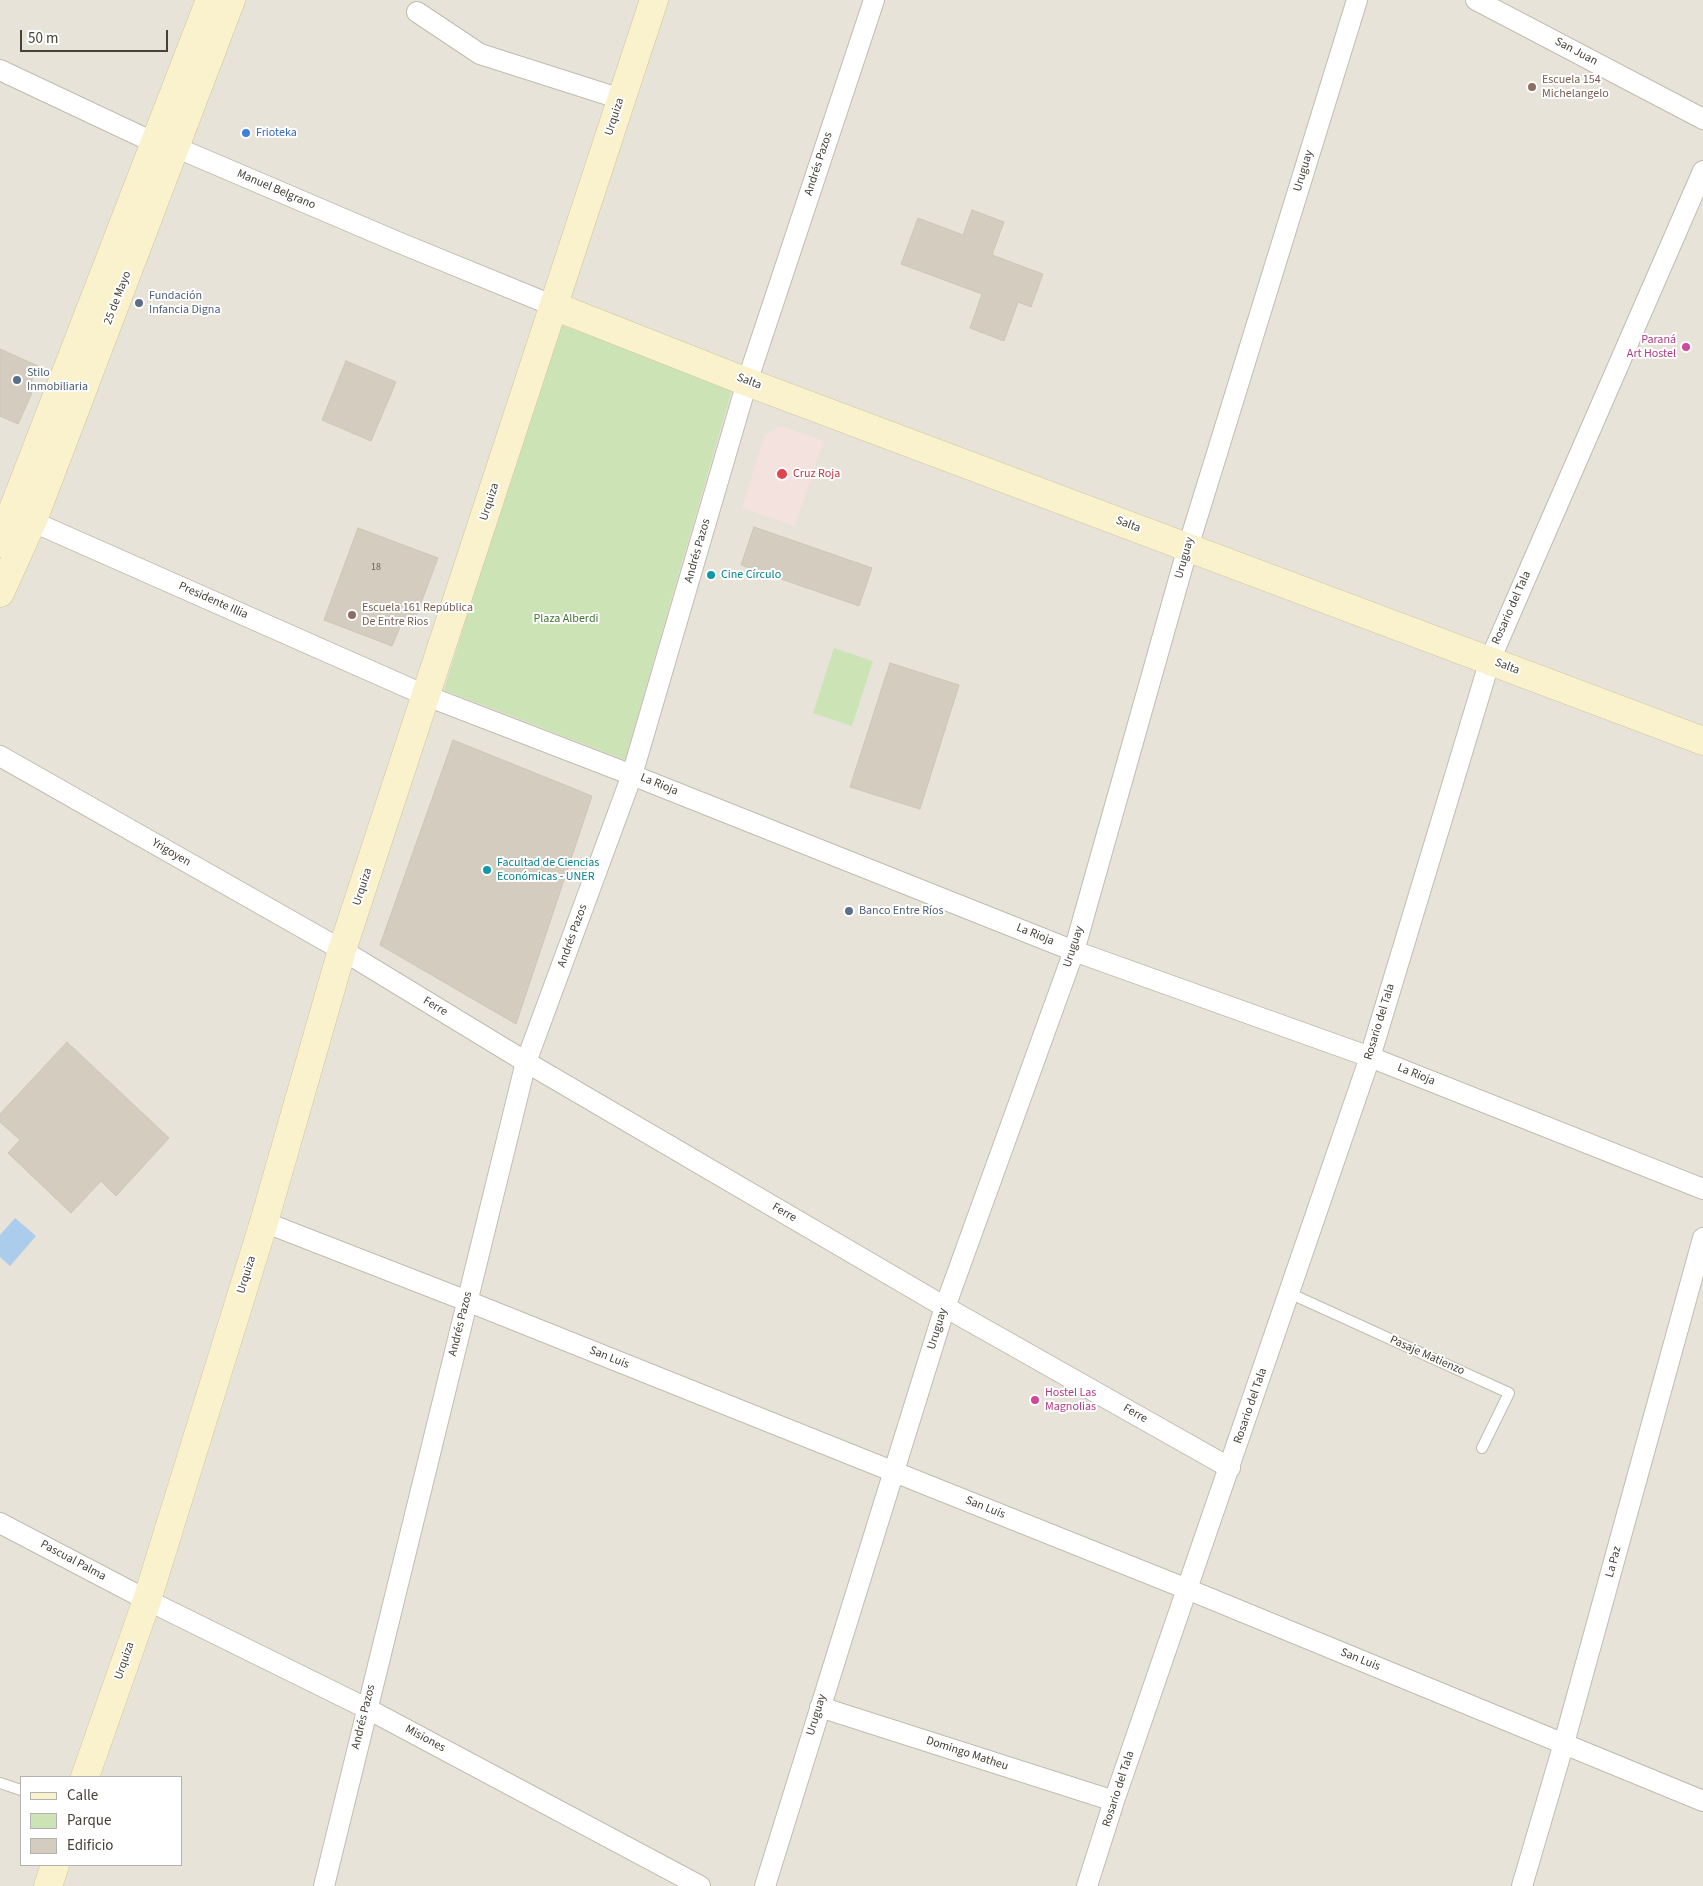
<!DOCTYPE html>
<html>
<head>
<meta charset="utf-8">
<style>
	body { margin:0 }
	#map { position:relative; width:1703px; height:1886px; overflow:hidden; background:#f3f1e9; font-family:"Source Sans 3",sans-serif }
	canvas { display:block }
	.legend { position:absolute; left:20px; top:1776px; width:162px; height:90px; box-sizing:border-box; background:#fff; border:1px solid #b5b3af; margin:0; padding:6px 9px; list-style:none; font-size:15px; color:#464238 }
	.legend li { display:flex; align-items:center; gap:10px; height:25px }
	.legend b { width:25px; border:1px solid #b5b3af }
	.scale { position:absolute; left:20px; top:30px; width:148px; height:22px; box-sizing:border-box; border:2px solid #464238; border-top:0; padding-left:6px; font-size:15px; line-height:18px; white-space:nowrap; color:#464238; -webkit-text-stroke:4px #fff; paint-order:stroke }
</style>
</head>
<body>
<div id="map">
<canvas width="1703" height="1886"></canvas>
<ul class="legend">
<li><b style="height:6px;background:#faf2cc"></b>Calle</li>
<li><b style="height:14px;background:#cce4b5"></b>Parque</li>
<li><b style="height:14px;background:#d4cdbf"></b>Edificio</li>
</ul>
<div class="scale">50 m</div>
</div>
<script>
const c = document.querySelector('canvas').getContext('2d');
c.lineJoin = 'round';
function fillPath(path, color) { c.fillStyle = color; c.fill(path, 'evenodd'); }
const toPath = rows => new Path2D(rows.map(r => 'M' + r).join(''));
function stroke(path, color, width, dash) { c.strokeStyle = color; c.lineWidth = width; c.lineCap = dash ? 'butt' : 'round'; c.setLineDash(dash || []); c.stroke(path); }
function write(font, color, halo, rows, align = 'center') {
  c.font = font + ' "Source Sans 3",sans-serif'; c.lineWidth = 4; c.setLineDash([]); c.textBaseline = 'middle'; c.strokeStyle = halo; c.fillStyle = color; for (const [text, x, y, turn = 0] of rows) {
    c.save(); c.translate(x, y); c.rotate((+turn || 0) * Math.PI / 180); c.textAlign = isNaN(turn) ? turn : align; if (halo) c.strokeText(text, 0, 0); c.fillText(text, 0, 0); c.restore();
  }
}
fillPath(toPath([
	[0,0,1703,0,1703,1886,0,1886],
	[21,1777,181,1777,181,1865,21,1865]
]), '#e7e3d8');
fillPath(toPath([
	[781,426,824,441,795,526,742,508,765,434]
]), '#f3e2de');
fillPath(toPath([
	[558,324,733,386,625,760,444,690],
	[834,648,873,661,852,726,813,713]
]), '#cce4b5');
fillPath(toPath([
	[15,1218,36,1236,10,1266,0,1257,0,1235]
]), '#abcceb');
const building = toPath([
	[972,210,1004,222,992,255,1043,274,1031,307,1018,302,1004,341,970,328,982,294,901,264,918,218,963,235,972,210],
	[0,349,38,366,27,391,32,393,18,424,0,416,0,349],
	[346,361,396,382,371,441,322,420,346,361],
	[754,527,872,568,859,606,741,565,754,527],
	[358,528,438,558,413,624,403,620,392,646,324,620,358,528],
	[890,663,959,685,920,809,850,787,890,663],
	[453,740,592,796,516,1024,380,945,453,740],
	[67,1042,169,1138,116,1196,101,1181,71,1213,8,1153,20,1140,0,1122,0,1114,67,1042]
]);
fillPath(building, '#d4cdbf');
stroke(building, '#cec6b3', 1);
const lane = toPath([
	[1289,1293,1509,1393,1482,1448],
	[0,1783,21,1790]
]);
const street = toPath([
	[1476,0,1703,119],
	[417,12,480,54,621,99],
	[0,70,155,143,175,147,400,243,554,306],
	[20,516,427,696,632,775,1074,951,1370,1057,1703,1189],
	[0,756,342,950,526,1062,945,1307,1230,1468],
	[264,1222,467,1301,1187,1589,1703,1801],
	[0,1523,147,1600,366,1708,700,1886],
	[820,1707,1114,1801],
	[324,1886,526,1062,632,775,747,382,874,0],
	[765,1886,945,1307,1074,951,1188,547,1357,0],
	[1087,1886,1114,1801,1370,1057,1490,660,1703,171],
	[1522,1886,1564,1743,1703,1238]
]);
const secondary = toPath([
	[554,306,747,382,1703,741],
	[0,543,210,0],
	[0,593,33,520,231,0],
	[85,1777,147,1600,264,1222,342,950,654,0],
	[48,1886,55,1865]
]);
stroke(lane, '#c1bcaf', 12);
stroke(street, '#c1bcaf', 22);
stroke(secondary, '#cfc69c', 29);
stroke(lane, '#fff', 10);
stroke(street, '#fff', 20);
stroke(secondary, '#faf2cc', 28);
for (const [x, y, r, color] of [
	[1532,87,5,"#8d6e63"],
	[246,133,5,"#3f7fe0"],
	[139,303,5,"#5c6f8a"],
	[1686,347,5,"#d1479c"],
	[17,380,5,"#5c6f8a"],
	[782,474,6,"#e0444e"],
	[711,575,5,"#0f9aa8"],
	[352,615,5,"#8d6e63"],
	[487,870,5,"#0f9aa8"],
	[849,911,5,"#5c6f8a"],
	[1035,1400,5,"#d1479c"]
]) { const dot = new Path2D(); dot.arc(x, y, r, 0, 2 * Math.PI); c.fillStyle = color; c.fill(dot); stroke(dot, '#fff', 2); }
write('10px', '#6a655a', null, [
	["18",376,568]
]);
write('12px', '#464238', '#fff', [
	["San Juan",1576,52,28],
	["Urquiza",615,117,-72],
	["Andrés Pazos",819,164,-72],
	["Uruguay",1304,171,-73],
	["Manuel Belgrano",276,190,23],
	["25 de Mayo",118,298,-69],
	["Salta",749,382,21],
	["Urquiza",490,502,-72],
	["Salta",1128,525,21],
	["Andrés Pazos",698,551,-74],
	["Uruguay",1185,558,-74],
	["Presidente Illia",213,601,24],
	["Rosario del Tala",1512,608,-66],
	["Salta",1507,667,21],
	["La Rioja",659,785,22],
	["Yrigoyen",171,853,30],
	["Urquiza",363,887,-72],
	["La Rioja",1035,935,22],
	["Andrés Pazos",573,936,-70],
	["Uruguay",1074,947,-72],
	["Ferre",435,1007,31],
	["Rosario del Tala",1380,1022,-73],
	["La Rioja",1416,1075,22],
	["Ferre",784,1213,30],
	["Urquiza",247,1275,-73],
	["Andrés Pazos",461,1324,-76],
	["Uruguay",938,1329,-73],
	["Pasaje Matienzo",1427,1356,24],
	["San Luis",609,1358,22],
	["Rosario del Tala",1251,1406,-71],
	["Ferre",1135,1414,29],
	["San Luis",985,1508,22],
	["Pascual Palma",73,1561,28],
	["La Paz",1614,1562,-75],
	["San Luis",1360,1660,22],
	["Urquiza",125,1661,-71],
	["Uruguay",817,1715,-73],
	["Andrés Pazos",364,1717,-76],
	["Misiones",425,1739,28],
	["Domingo Matheu",967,1754,18],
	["Rosario del Tala",1119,1789,-72]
]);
write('12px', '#785e54', '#fff', [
	["Escuela 154",1542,80],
	["Michelangelo",1542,94],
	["Escuela 161 República",362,608],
	["De Entre Rios",362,622]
], 'left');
write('12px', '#366cbe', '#fff', [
	["Frioteka",256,133]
], 'left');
write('12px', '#4e5e75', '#fff', [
	["Fundación",149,296],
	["Infancia Digna",149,310],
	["Stilo",27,373],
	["Inmobiliaria",27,387],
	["Banco Entre Ríos",859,911]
], 'left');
write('12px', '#b23c85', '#fff', [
	["Paraná",1676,340],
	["Art Hostel",1676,354],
	["Hostel Las",1045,1393,"left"],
	["Magnolias",1045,1407,"left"]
], 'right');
write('12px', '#be3a42', '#fff', [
	["Cruz Roja",793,474]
], 'left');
write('12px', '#0d838f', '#fff', [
	["Cine Círculo",721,575],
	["Facultad de Ciencias",497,863],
	["Económicas - UNER",497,877]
], 'left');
write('12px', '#447430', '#fff', [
	["Plaza Alberdi",566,619]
]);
</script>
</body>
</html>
